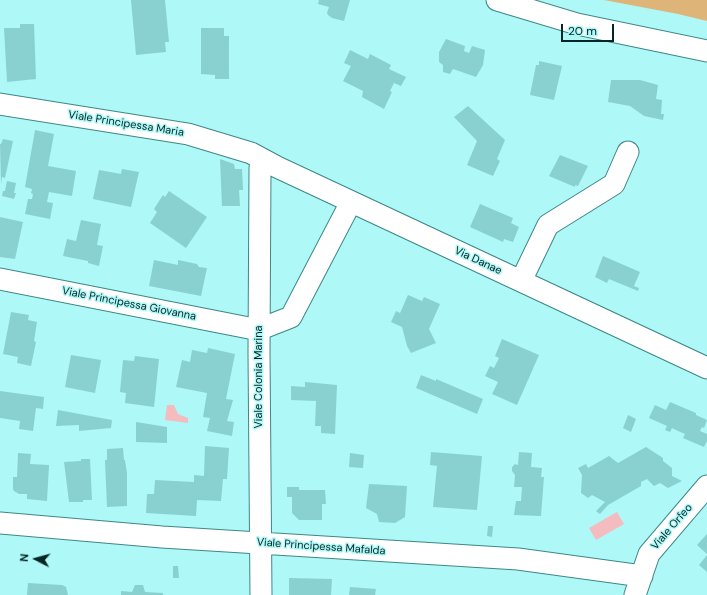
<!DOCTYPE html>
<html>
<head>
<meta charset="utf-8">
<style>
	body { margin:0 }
	#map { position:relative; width:707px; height:595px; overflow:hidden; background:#aef8f7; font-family:"DM Sans",sans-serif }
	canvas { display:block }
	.north { position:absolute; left:16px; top:539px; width:40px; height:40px; -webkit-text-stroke:3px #aef8f7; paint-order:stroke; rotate:276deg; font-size:11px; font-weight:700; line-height:16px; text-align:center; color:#062525 }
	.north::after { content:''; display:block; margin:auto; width:14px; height:18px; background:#062525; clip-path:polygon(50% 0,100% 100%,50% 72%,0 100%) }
	.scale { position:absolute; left:561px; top:24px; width:53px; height:18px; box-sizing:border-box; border:2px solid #062525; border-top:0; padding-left:5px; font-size:12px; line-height:14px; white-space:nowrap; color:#062525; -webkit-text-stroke:3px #aef8f7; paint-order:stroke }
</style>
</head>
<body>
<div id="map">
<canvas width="707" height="595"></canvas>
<div class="north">N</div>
<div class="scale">20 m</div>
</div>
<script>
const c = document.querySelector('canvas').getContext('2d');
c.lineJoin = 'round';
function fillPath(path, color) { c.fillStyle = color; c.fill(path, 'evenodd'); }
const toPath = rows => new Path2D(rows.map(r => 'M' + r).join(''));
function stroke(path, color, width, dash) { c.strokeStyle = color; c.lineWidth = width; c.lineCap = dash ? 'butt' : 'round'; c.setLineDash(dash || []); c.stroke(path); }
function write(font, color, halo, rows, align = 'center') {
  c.font = font + ' "DM Sans",sans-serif'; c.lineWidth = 3; c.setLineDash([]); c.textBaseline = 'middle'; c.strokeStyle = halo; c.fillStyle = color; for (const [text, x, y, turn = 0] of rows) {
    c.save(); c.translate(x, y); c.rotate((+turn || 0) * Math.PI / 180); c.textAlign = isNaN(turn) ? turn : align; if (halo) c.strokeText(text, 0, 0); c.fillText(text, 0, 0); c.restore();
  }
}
fillPath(toPath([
	[604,0,707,0,707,21,678,14]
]), '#dfb479');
fillPath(toPath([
	[167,405,174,405,178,414,188,418,188,423,165,420],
	[617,512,624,524,596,540,589,528]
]), '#f4bcbf');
fillPath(toPath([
	[131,0,165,0,169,42,165,42,166,52,136,55],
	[319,0,350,0,344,21,332,18,328,15,327,13,329,7,318,4],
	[20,24,34,24,36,79,7,82,4,28,20,28],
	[201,28,224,28,224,36,229,36,229,79,215,79,215,75,201,74],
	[446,39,465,46,464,51,469,53,472,46,485,50,483,65,476,77,453,69,450,74,443,72,443,65,439,62,439,52],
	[350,50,368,59,370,54,391,65,389,69,406,77,401,86,394,83,390,91,392,92,384,109,362,97,363,91,343,81,351,66,344,63],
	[539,61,562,66,554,100,530,95,536,65,539,65],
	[611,80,640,80,658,85,656,99,662,100,661,114,664,114,663,120,644,116,630,106,608,102],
	[468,106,505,140,497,159,500,161,493,176,467,165,477,141,454,117],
	[35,130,54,134,48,166,76,171,72,196,49,192,47,202,53,203,50,219,25,214,28,199,32,199,33,194,31,193,32,189,25,187],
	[3,139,13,141,5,178,2,177,1,184,0,144,1,144],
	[560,155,588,166,578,186,575,185,575,187,549,176],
	[220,159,234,164,235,169,242,169,243,190,239,190,240,206,222,206],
	[122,169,139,172,131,207,93,199,99,170,121,174],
	[7,181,16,183,14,193,16,193,14,199,2,196,3,191,5,191],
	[169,191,207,217,186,248,150,223,157,212,154,209,163,195,165,197],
	[480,204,513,218,511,223,519,227,513,242,504,239,503,242,470,227],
	[0,217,23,222,15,259,0,257],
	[81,220,101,224,97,245,103,246,99,266,88,263,88,261,63,256,67,239,76,241],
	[603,256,640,272,634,286,639,288,638,291,609,279,607,283,595,277],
	[154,260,178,265,178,260,197,264,199,267,207,268,201,296,149,286],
	[408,295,422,301,424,297,440,304,429,329,436,343,411,353,407,346,402,327,391,322,396,311,400,313],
	[11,312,29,315,28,320,37,322,34,341,36,342,31,366,17,363,18,357,3,354],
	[502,339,539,355,517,405,492,394,498,382,485,376,490,366,494,368,499,358,495,356],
	[208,348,235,354,226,399,233,400,227,421,234,422,232,436,207,431,210,418,203,417,207,393,176,387,182,360,190,362,192,350,207,353],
	[71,355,101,360,95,393,65,387],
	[135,356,159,359,154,407,125,403,126,393,120,392,123,360,134,361],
	[421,375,436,381,436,379,483,399,477,414,416,388],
	[305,382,337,385,335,434,321,433,321,426,315,426,316,401,291,400,291,386,305,387],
	[0,391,44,397,43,409,36,408,33,431,19,429,20,421,0,418],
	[670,402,696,413,696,415,707,420,704,428,702,427,700,431,707,434,707,441,704,447,683,438,685,434,678,431,672,428,670,432,665,430,667,426,649,418,655,405,666,410],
	[58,410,112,420,111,428,79,431,79,425,56,426],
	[628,415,636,419,631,432,623,428],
	[136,422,167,427,167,443,136,442],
	[205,446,229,448,227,479,223,479,221,501,197,500,196,516,146,513,147,494,154,494,155,480,194,482,194,475,204,476],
	[646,447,663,458,663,461,672,468,672,476,682,481,668,488,660,483,654,486,647,479,641,482,641,486,608,505,600,514,596,511,605,502,592,495,588,498,581,493,582,475,578,468,586,464,588,468,609,456,618,463],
	[123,448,124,460,125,460,127,473,127,506,107,507,105,460,107,460,107,449],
	[431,452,482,456,477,510,433,507,437,466,430,465],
	[519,452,532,453,531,467,542,468,541,477,544,477,541,516,514,515,516,501,521,501,522,487,514,487,515,475,512,471,512,467,515,464,518,465],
	[18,453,31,454,30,464,49,465,47,501,27,499,27,494,19,494,14,491,13,489,13,477,17,477],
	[350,453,364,455,363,468,349,467],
	[81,459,90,459,92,500,83,500,83,502,69,502,64,462,81,461],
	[369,484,407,486,405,517,395,523,379,522,377,514,366,508],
	[287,487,299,487,299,490,325,490,326,504,322,504,322,520,299,520,292,513,292,497,287,497],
	[488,526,493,526,492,537,487,536],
	[707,534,707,554,697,545],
	[707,555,707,572,699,565],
	[173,566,178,566,179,578,173,578],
	[289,578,332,579,331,595,289,595],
	[28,583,62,585,66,587,68,595,27,595],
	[135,585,143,585,145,592,163,593,163,595,121,595,121,591,132,592],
	[350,587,376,589,375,595,349,595]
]), '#89d1d1');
const street = toPath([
	[497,0,577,24,707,51],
	[0,104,188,134,251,153,277,167,707,368],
	[0,279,249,328,263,328,291,317,351,202],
	[521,281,548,225,614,184,628,152],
	[0,523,162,537,518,559,642,576],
	[261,595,259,352,260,168,262,159],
	[635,595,649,554,707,486]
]);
stroke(street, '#3e8787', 23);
stroke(street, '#fff', 21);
write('11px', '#062525', '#aef8f7', [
	["Viale Principessa Maria",126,124,9],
	["Via Danae",478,261,25],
	["Viale Principessa Giovanna",129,304,11],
	["Viale Colonia Marina",259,377,-90],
	["Viale Orfeo",672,527,-49],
	["Viale Principessa Mafalda",321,547,4]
]);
</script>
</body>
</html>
